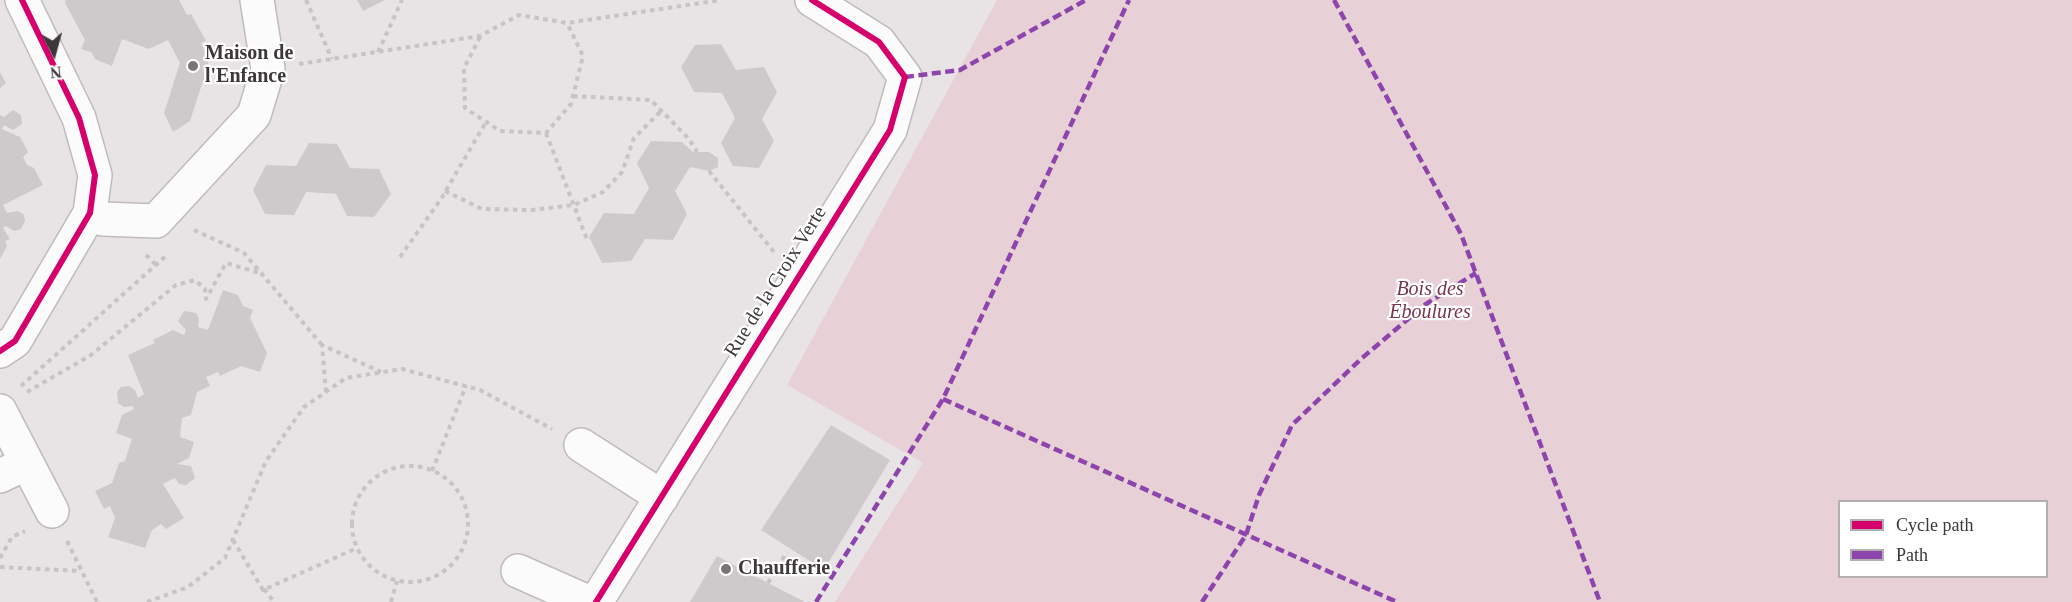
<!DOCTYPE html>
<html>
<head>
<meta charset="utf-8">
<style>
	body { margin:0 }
	#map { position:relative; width:2072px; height:602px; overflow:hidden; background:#e8e3e4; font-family:"Times New Roman",serif }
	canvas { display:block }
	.legend { position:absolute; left:1838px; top:500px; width:210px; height:78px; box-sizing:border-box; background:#fff; border:2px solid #b1afb0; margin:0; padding:8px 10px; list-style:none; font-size:18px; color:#3d3839 }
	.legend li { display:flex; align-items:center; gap:12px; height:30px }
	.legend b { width:30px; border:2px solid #b1afb0 }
	.north { position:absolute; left:24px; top:24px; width:60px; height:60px; -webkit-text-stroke:4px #fff; paint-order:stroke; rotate:174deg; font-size:16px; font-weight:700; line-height:24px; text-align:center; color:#3d3839 }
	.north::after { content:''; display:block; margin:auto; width:21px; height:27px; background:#3d3839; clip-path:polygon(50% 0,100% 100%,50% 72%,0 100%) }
</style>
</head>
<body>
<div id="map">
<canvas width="2072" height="602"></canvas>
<ul class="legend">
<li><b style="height:8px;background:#d6006c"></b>Cycle path</li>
<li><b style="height:8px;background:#8e44ad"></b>Path</li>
</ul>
<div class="north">N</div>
</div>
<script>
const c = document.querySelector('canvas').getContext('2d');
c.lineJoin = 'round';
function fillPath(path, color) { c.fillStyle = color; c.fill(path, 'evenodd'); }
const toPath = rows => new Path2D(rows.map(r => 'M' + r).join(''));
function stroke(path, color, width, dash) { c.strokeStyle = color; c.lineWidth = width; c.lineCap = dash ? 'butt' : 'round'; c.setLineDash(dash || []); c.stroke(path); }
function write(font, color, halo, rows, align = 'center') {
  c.font = font + ' "Times New Roman",serif'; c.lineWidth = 4.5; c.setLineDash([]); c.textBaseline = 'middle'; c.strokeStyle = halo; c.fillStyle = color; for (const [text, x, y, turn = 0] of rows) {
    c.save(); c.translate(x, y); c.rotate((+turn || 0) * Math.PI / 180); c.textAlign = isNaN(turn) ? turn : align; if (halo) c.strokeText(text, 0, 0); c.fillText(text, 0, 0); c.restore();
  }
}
fillPath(toPath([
	[997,0,2072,0,2072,602,835,602,923,463,787,385],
	[1840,502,2046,502,2046,576,1840,576]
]), '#e7d0d6');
fillPath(toPath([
	[66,0,179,0,187,15,191,14,206,41,201,43,209,60,207,67,211,76,203,81,190,121,173,132,164,113,180,63,168,40,149,49,122,39,112,66,95,59,91,52,81,49,85,40,65,3],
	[357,0,385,0,363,11],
	[721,44,736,70,764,67,777,92,762,119,774,141,759,168,733,166,721,143,735,118,722,93,694,92,681,67,695,45],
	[0,72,6,83,0,88],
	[13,110,21,115,22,124,13,130,4,125,2,129,20,137,28,152,23,157,27,165,34,168,43,185,3,205,7,213,18,211,24,215,25,221,21,229,14,231,6,226,3,228,10,239,5,241,7,246,0,259,0,115,4,117],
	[651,141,682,142,693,152,709,152,718,158,718,167,709,171,690,167,675,191,687,214,673,240,645,239,631,261,602,263,589,237,604,213,634,214,649,188,637,163],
	[309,143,337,144,350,168,379,169,391,194,374,217,347,216,336,194,306,192,294,215,265,214,253,190,266,165,296,166],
	[223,290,238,295,243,306,253,310,250,318,267,353,260,372,241,366,220,376,218,372,206,377,210,386,197,392,191,415,182,418,180,437,194,442,189,458,177,464,191,466,195,478,186,485,179,484,175,478,163,484,184,518,166,529,161,524,152,530,145,548,108,537,115,518,110,506,104,509,95,491,112,483,119,463,125,461,132,439,116,433,122,415,134,409,133,406,124,407,118,403,117,392,121,387,129,386,135,390,138,398,144,394,128,355,155,343,153,340,173,330,184,335,186,330,178,321,184,311,196,313,199,319,198,327,208,330],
	[831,425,890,460,824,570,761,530],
	[717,556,768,583,805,602,690,602]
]), '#cecacb');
const minor = toPath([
	[90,213,103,219,156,221,254,115,268,69,257,0],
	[0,351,15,341,90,213,95,175,79,118,22,0],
	[0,411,52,511],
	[581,445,662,497],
	[0,476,27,463],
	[518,571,588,602],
	[596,602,890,130,905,77,879,42,812,0]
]);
stroke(minor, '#bfbbbc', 36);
stroke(toPath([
	[306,0,332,59],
	[480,37,464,68,465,108,500,131,546,133,571,104,583,56,567,23],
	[378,52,402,0],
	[299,64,480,36,519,15,567,23,721,0],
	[573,96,651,100,689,139,697,152],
	[546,133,588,242],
	[709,171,774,252],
	[445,191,482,209,532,210,574,205,603,192,622,172,634,138,660,112],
	[194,230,244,253,322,345],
	[146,255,156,265],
	[400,257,441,199,486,122],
	[21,386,167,255],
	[27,392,91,355,176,285,195,280,205,289,206,299,226,263,263,274],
	[326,392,322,345,381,372],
	'352 524a58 58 0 1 1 116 0a58 58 0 1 1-116 0Z',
	[432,471,466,386],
	[233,540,263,590,357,548],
	[67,541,97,602],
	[0,558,12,537,25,531],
	[0,567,81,571],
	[768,583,787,552],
	[264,589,274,602],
	[147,602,188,587,225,558,266,461,304,407,346,378,402,369,480,390,552,429],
	[391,602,397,581]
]), '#c6c4c5', 4, [4.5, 4.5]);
stroke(minor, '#fcfbfb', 33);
stroke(toPath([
	[1334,0,1461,234,1600,602],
	[905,77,960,70,1086,0],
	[943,399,1397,602],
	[816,602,943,399,1129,0],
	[1202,602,1246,535,1259,495,1292,425,1362,358,1426,304,1476,273]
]), '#8e44ad', 4.5, [9, 4.5]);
stroke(toPath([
	[0,351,15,341,90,213,95,175,79,118,22,0],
	[596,602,890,130,905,77,879,42,812,0]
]), '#d6006c', 6);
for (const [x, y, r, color] of [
	[193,66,6,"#797475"],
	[726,569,6,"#797475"]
]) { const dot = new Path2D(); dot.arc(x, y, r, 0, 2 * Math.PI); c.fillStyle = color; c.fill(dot); stroke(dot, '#fff', 2); }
write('bold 20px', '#3d3839', '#fff', [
	["Maison de",205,54],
	["l'Enfance",205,77],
	["Chaufferie",738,569]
], 'left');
write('20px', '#3d3839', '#fff', [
	["Rue de la Croix Verte",776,282,-58]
]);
write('italic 20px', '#77364d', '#fff', [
	["Bois des",1430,290],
	["Éboulures",1430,313]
]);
</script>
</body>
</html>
